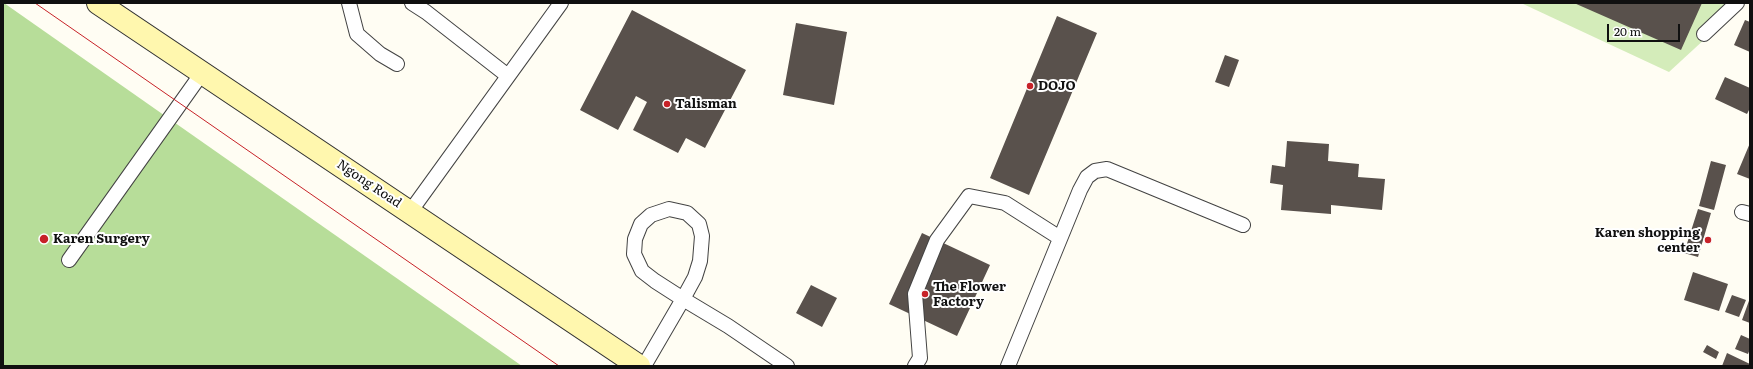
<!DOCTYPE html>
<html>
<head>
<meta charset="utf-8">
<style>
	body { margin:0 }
	#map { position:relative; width:1753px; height:369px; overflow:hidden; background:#fffdf3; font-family:Literata,serif }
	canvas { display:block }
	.frame { position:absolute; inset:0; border:4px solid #101010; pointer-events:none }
	.scale { position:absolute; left:1607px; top:24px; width:73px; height:18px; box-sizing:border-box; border:2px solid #101010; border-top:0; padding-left:5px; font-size:12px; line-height:14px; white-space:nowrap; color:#101010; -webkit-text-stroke:3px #fff; paint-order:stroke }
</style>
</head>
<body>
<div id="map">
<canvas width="1753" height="369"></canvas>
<div class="frame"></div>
<div class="scale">20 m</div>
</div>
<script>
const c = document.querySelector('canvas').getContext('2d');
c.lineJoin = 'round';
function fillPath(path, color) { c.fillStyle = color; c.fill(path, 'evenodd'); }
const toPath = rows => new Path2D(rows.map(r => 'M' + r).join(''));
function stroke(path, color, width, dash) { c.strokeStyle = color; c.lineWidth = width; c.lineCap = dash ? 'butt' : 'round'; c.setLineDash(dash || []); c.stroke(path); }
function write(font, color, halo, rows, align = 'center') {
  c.font = font + ' Literata,serif'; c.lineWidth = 4; c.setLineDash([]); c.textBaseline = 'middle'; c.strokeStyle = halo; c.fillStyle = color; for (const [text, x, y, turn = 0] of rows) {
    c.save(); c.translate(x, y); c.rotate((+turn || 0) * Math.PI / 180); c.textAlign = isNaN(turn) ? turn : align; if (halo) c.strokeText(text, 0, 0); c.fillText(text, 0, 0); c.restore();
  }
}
fillPath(toPath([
	[1521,3,1744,3,1669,72]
]), '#d4ecba');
fillPath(toPath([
	[3,3,4,3,522,366,3,366]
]), '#b7dd99');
fillPath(toPath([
	[1574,3,1702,3,1681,50],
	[632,10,746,70,705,148,686,138,678,153,633,130,647,102,636,96,618,130,580,110],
	[1057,16,1097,33,1029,195,990,178],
	[1745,20,1750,22,1750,52,1734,45],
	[796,23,847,32,834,105,783,95],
	[1225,55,1239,60,1229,87,1215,82],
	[1725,77,1750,88,1750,108,1747,114,1715,99],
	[1287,141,1329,144,1328,161,1359,164,1358,177,1385,179,1382,210,1331,205,1331,214,1281,210,1283,185,1270,183,1272,165,1285,167],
	[1750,143,1750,179,1737,174],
	[1711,161,1726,165,1714,210,1699,206],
	[1698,209,1711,213,1698,257,1684,253],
	[922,233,990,265,957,336,889,304],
	[1693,272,1728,284,1719,311,1684,300],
	[811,285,837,298,822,327,796,313],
	[1732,295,1746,300,1739,317,1725,312],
	[1750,298,1750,323,1742,320],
	[1741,335,1750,339,1750,349,1748,354,1735,349],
	[1707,345,1719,352,1716,359,1703,352],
	[1727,353,1750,364,1750,366,1722,366]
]), '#59514c');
const lane = toPath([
	[349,3,357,34,380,54,397,64],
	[412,3,426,12,508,76],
	[1704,34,1737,3],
	[410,212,561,3],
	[1742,212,1750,214],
	[69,260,202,73],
	[644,366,683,299,695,277,700,261,702,236,699,224,687,213,669,209,651,215,641,224,635,239,634,254,642,271,655,281,683,299,728,326,787,366],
	[915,366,920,358,915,294,937,240,969,196,1005,203,1060,238],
	[1008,366,1080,190,1087,177,1095,171,1107,169,1243,225]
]);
const secondary = toPath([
	[98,3,639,366]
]);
stroke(lane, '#434343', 16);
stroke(secondary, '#323232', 24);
stroke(lane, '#fff', 14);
stroke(secondary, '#fff7ae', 22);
stroke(toPath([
	[35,3,559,366]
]), '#c72228', 1);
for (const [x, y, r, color] of [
	[1030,86,4,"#c72228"],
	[667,104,4,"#c72228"],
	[44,239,5,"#c72228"],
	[1708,240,4,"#c72228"],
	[925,294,4,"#c72228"]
]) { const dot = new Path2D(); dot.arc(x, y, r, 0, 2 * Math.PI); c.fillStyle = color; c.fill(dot); stroke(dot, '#fff', 1.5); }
write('bold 13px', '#101010', '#fff', [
	["DOJO",1038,86],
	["Talisman",675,104],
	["Karen shopping",1700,233,"right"],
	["center",1700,248,"right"],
	["Karen Surgery",53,239],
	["The Flower",933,287],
	["Factory",933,302]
], 'left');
write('13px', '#101010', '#fff', [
	["Ngong Road",369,184,34]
]);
</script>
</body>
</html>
